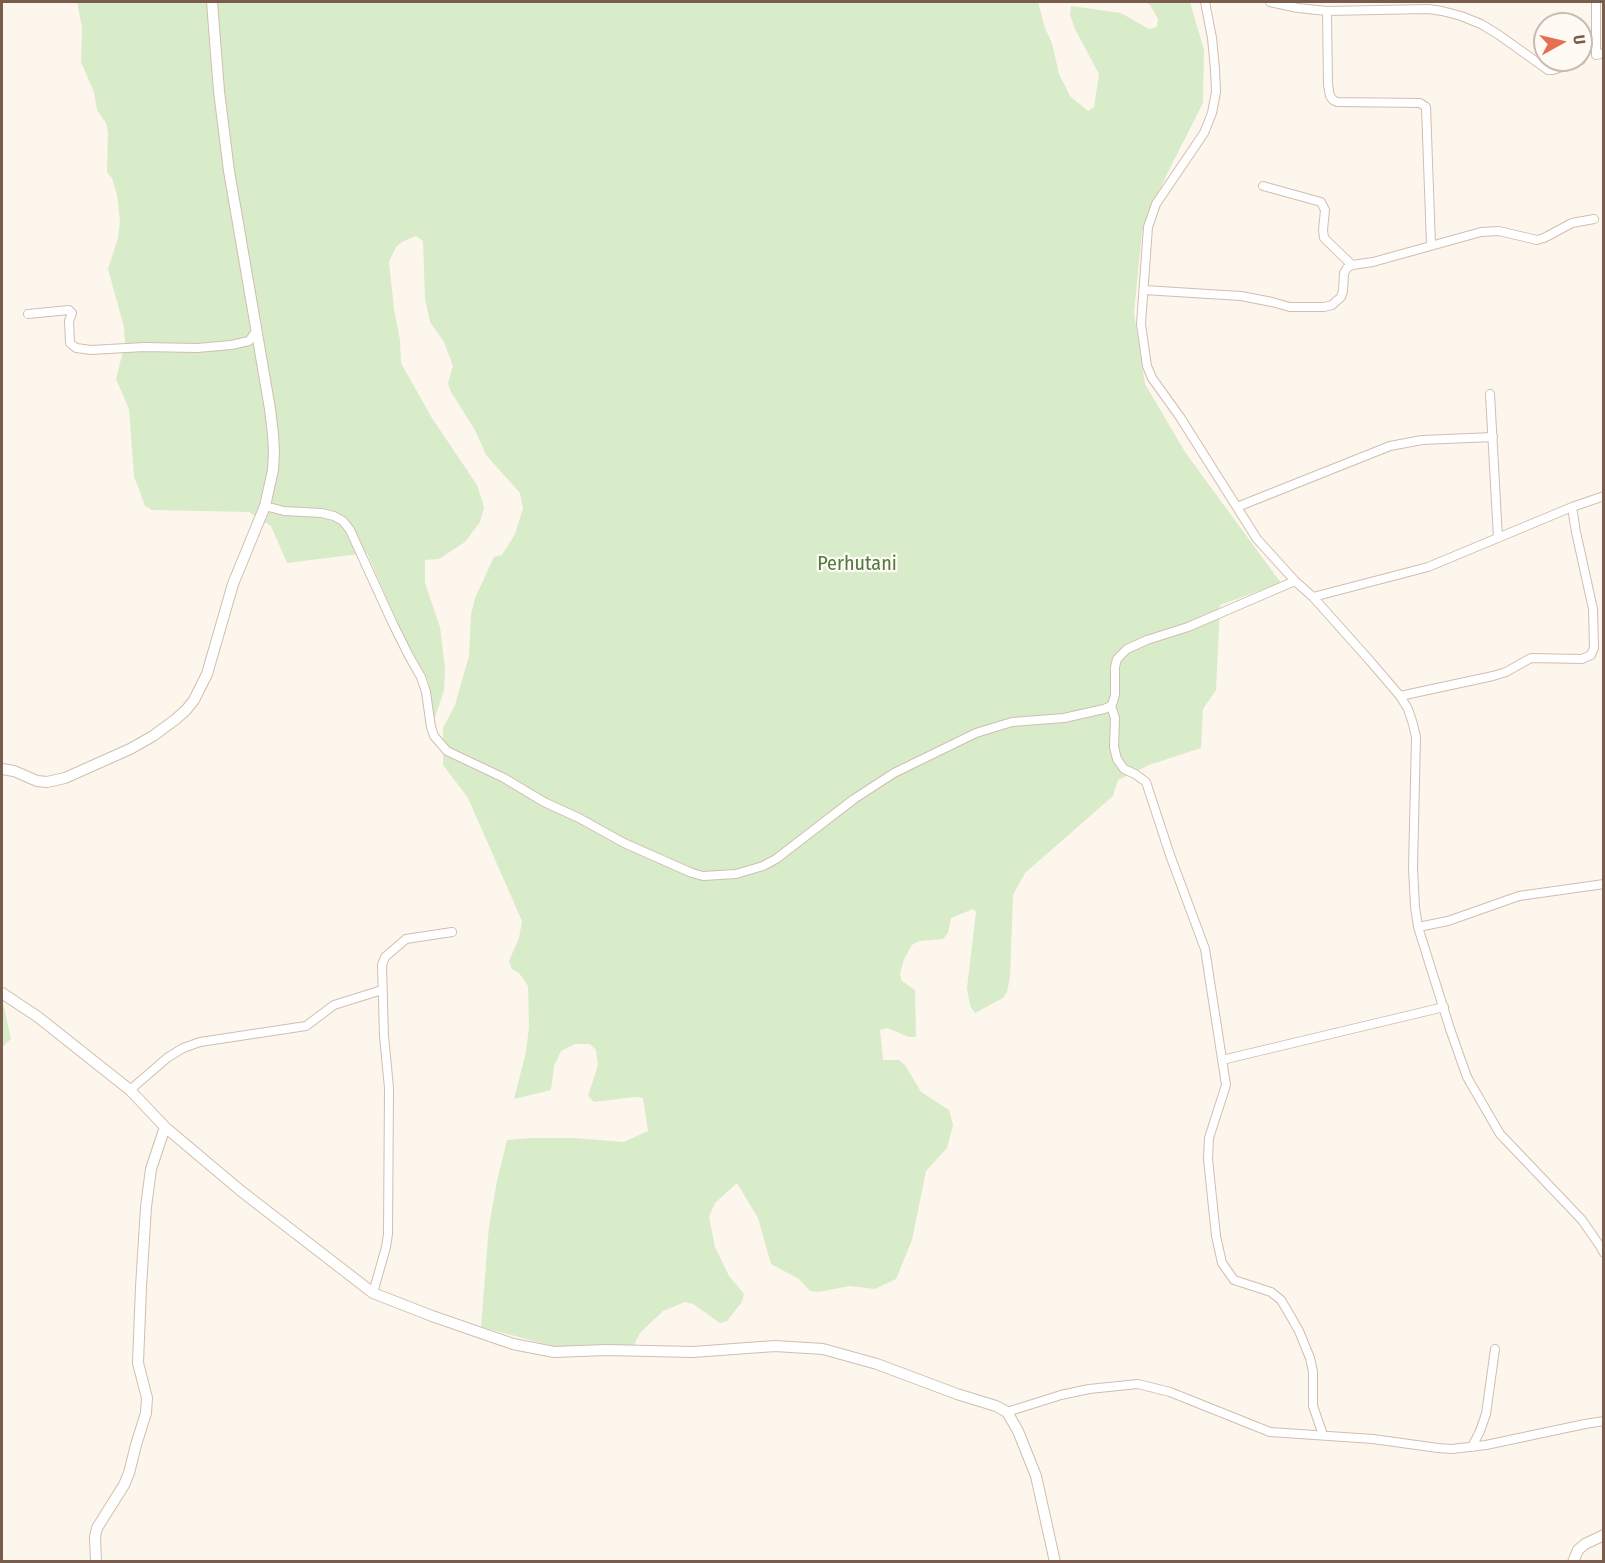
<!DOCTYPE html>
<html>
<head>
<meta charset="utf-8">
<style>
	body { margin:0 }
	#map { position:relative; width:1605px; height:1563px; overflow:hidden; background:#fdf6ec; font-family:"Fira Sans Condensed",sans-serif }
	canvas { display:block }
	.frame { position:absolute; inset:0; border:3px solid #7a5c4d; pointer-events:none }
	.north { position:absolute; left:1533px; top:12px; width:60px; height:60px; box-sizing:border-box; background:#fffaf3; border:2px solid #cabbb1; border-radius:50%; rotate:82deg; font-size:16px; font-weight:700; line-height:24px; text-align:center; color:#7a5c4d }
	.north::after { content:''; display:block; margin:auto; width:21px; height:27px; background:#e76f51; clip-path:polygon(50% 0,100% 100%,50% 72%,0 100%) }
</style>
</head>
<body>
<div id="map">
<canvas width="1605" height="1563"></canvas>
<div class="frame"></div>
<div class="north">U</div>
</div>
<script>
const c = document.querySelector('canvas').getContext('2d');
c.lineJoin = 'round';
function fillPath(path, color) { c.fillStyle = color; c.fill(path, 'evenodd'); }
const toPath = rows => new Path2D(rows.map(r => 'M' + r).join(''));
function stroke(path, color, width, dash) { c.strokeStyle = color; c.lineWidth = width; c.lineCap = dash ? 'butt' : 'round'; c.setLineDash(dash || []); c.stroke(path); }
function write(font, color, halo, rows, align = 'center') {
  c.font = font + ' "Fira Sans Condensed",sans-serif'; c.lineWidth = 4.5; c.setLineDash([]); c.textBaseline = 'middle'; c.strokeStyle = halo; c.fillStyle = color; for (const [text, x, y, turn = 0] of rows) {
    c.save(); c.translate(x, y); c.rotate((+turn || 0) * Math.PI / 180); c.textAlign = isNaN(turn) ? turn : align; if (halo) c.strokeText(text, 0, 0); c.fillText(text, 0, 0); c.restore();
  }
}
fillPath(toPath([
	[77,2,1038,2,1045,28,1052,43,1059,74,1070,96,1088,111,1094,107,1099,74,1075,29,1070,15,1071,6,1121,13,1149,29,1157,27,1158,19,1150,5,1146,2,1190,2,1204,50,1203,103,1168,172,1142,232,1134,313,1145,384,1185,452,1281,583,1220,605,1216,690,1203,709,1201,748,1149,765,1118,780,1113,796,1025,873,1013,895,1010,977,1007,992,1003,998,975,1013,970,1006,967,988,976,912,973,909,951,918,948,933,943,939,919,941,912,945,904,959,900,974,902,981,915,990,916,1037,909,1037,887,1028,880,1030,883,1060,899,1060,905,1065,921,1092,949,1110,953,1125,947,1148,926,1171,912,1240,896,1279,875,1289,850,1286,818,1292,810,1291,799,1279,771,1264,758,1218,737,1183,715,1203,709,1217,715,1247,729,1276,744,1294,742,1302,727,1321,720,1323,693,1304,685,1302,663,1311,640,1333,632,1349,564,1349,481,1327,489,1226,497,1181,507,1140,532,1138,574,1138,624,1142,648,1131,643,1098,635,1097,594,1102,588,1096,598,1065,596,1050,590,1044,575,1044,561,1051,554,1066,551,1090,514,1099,526,1052,529,1027,528,986,519,973,512,969,509,961,519,938,522,921,468,798,443,765,443,728,455,705,469,656,471,615,475,598,494,557,502,555,515,534,523,508,520,493,486,455,476,432,450,390,448,383,453,366,444,342,430,322,425,299,423,241,416,236,402,242,396,247,389,262,394,309,400,340,401,363,432,418,477,485,484,507,480,522,465,542,439,559,425,560,425,583,440,627,445,668,444,691,434,720,428,680,401,631,367,553,287,563,271,526,249,512,152,510,145,506,134,476,129,409,116,379,125,343,124,327,108,269,118,238,120,221,117,195,112,178,107,172,108,132,106,123,97,110,94,92,81,62,82,27],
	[2,999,11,1039,2,1047]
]), '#d8ecc9');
const minor = toPath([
	[1205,2,1212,38,1215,69,1216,92,1212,113,1204,133,1156,204,1148,227,1141,324,1147,366,1152,378,1180,417,1257,539,1295,581,1313,597,1371,662,1400,696,1408,709,1413,724,1416,737,1413,868,1415,907,1418,927,1450,1029,1467,1077,1500,1134,1582,1220,1600,1246,1604,1253],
	[1270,2,1298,8,1327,11,1428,9,1442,11,1461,16,1481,24,1499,35,1548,70,1553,70,1581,60],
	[1596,2,1596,55,1604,53],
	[1327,11,1328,85,1330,96,1333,100,1337,102,1420,103,1426,107,1431,245],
	[1263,186,1321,202,1325,210,1323,230,1324,238,1352,265],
	[1144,290,1241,296,1272,302,1290,307,1324,307,1332,305,1341,297,1343,291,1344,273,1347,268,1352,265,1373,262,1481,232,1499,231,1537,240,1544,238,1572,223,1594,219],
	[28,314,69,310,72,313,69,321,70,343,76,348,91,350,144,347,197,348,231,345,249,341,257,330],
	[1490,394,1498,538],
	[265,506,284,511,321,513,334,516,343,521,350,530,393,624,409,656,421,677,426,692,431,727,434,736,447,751,504,778,544,802,579,818,624,843,692,873,703,876,736,874,763,866,776,859,854,799,894,773,976,733,1012,722,1064,718,1104,709,1111,706,1113,702,1115,695,1115,667,1117,659,1127,649,1147,640,1188,627,1295,581],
	[1237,507,1390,446,1422,440,1493,437],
	[1313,597,1428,567,1572,507,1604,496],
	[1400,696,1493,676,1506,672,1531,658,1582,659,1591,655,1594,648,1593,609,1576,532,1572,507],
	[1111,706,1115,718,1114,747,1117,759,1124,769,1135,774,1146,782,1170,855,1205,949,1226,1085,1209,1138,1208,1159,1216,1236,1222,1263,1234,1280,1271,1292,1281,1300,1291,1317,1299,1331,1310,1358,1313,1372,1313,1406,1323,1435],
	[1418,927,1448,921,1519,896,1604,884],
	[1222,1060,1444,1007],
	[130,1090,167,1058,183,1048,200,1042,306,1026,334,1005,382,990],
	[373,1293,386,1247,388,1234,389,1088,384,1036,382,965,385,957,406,939,452,932],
	[1007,1412,1061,1395,1089,1389,1138,1384,1170,1392,1270,1432,1373,1439,1438,1448,1452,1449,1486,1445,1585,1424,1604,1421],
	[1472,1447,1480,1431,1486,1414,1495,1349]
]);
const tertiary = toPath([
	[2,769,14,771,37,781,47,782,65,778,130,749,153,736,176,719,186,710,194,700,207,674,233,584,265,506,273,470,274,451,273,434,270,409,229,171,219,91,212,2],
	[2,993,38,1017,130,1090,165,1127,241,1191,373,1293,432,1316,513,1344,554,1352,606,1350,693,1352,775,1346,823,1349,877,1364,957,1394,996,1406,1007,1412,1018,1431,1036,1476,1055,1562],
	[96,1562,95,1537,97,1528,124,1485,129,1473,136,1445,146,1413,147,1398,138,1363,141,1287,146,1207,151,1169,165,1127],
	[1573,1562,1578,1550,1585,1544,1604,1535]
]);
stroke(minor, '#d1beb0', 10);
stroke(tertiary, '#d1beb0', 12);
stroke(minor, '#fff', 8);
stroke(tertiary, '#fff', 10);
write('20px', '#537a41', '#fffaf3', [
	["Perhutani",857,564]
]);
</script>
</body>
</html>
